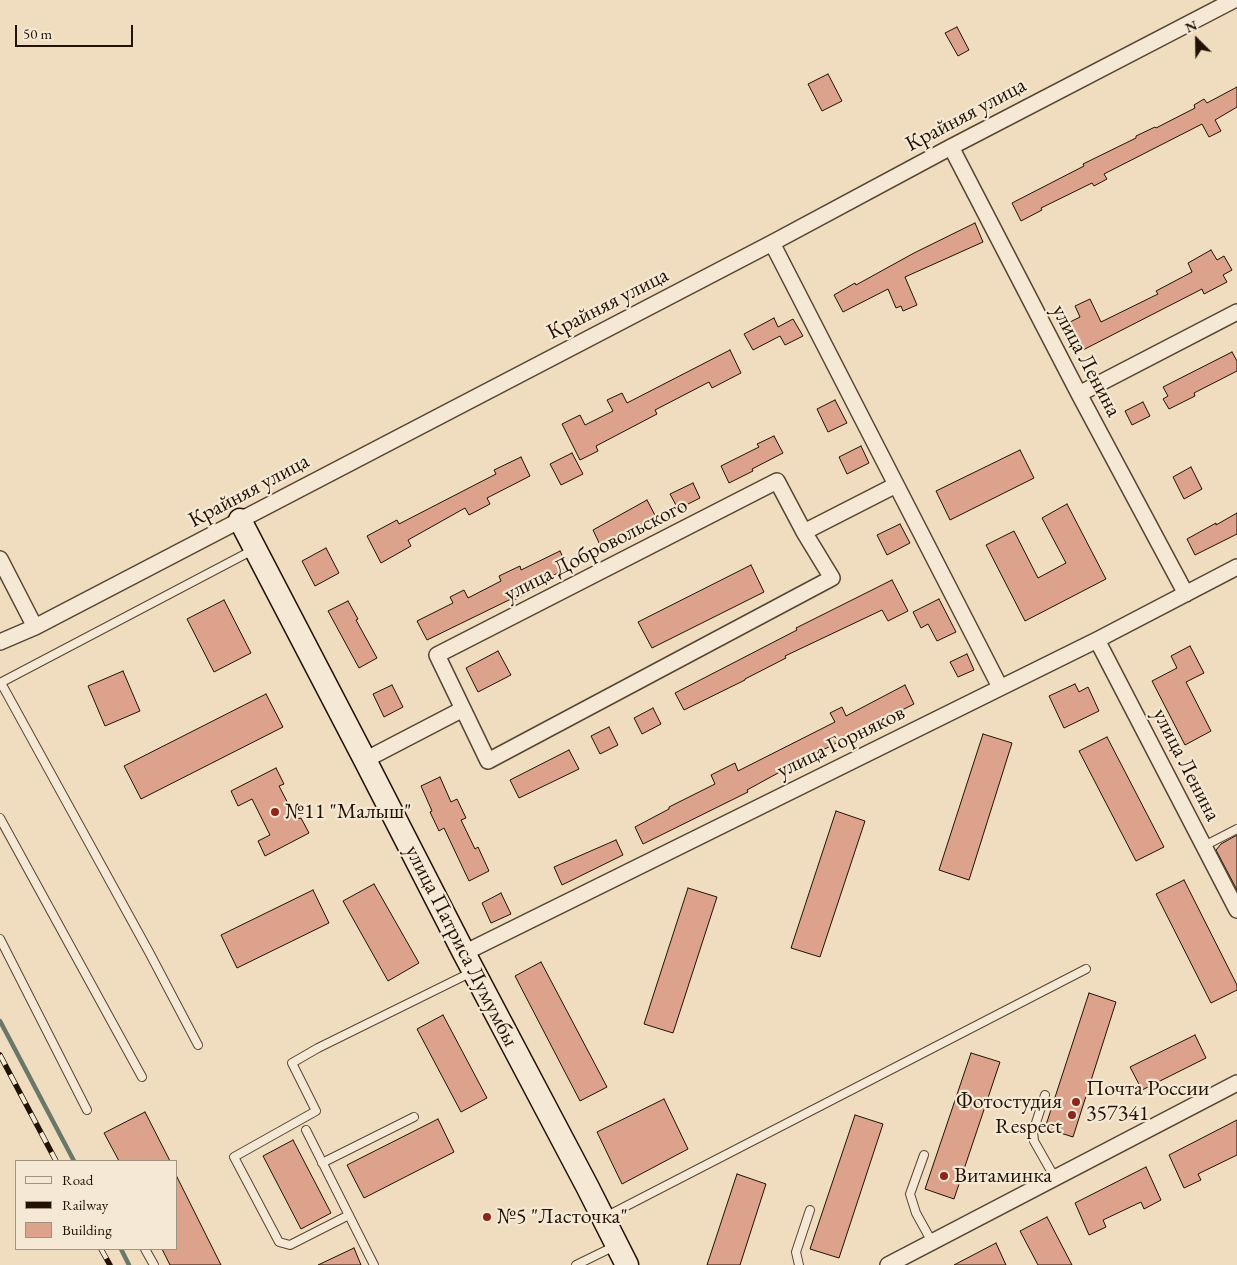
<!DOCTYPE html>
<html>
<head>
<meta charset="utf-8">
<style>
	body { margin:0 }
	#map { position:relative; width:1237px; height:1265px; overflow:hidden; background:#f0ddc0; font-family:"EB Garamond",serif }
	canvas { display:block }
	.legend { position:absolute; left:15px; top:1160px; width:162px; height:90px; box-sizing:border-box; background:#f5e9d6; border:1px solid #a19381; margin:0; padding:6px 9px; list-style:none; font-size:15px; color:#221201 }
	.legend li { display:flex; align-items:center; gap:10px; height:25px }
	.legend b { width:25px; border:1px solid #a19381 }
	.north { position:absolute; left:1172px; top:15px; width:50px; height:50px; -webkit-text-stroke:4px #f5e9d6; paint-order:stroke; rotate:337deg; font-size:14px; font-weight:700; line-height:20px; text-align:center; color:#221201 }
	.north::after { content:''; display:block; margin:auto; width:18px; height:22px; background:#221201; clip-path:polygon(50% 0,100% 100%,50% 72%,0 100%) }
	.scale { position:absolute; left:15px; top:25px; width:118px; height:22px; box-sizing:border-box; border:2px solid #221201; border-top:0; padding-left:6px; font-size:15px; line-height:18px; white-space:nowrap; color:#221201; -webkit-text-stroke:4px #f5e9d6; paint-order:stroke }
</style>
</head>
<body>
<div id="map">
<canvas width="1237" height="1265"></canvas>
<ul class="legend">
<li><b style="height:6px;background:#f5e9d6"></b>Road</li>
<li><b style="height:6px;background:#221201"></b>Railway</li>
<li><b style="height:14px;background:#dca28b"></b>Building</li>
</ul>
<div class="north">N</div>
<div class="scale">50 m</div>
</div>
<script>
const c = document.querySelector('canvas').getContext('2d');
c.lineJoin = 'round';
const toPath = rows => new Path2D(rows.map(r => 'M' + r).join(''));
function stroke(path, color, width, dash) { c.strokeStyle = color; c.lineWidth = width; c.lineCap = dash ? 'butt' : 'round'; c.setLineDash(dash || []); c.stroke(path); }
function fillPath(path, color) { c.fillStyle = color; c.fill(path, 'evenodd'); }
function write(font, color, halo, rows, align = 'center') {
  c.font = font + ' "EB Garamond",serif'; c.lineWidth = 4.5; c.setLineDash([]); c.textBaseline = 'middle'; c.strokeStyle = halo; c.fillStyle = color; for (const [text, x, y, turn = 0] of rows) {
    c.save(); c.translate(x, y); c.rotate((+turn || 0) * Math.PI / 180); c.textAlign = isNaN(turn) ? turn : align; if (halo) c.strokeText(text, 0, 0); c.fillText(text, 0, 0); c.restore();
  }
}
stroke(toPath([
	[0,1021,74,1161],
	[121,1249,129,1265]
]), '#6b7869', 4.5);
const building = toPath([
	[957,27,969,50,958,56,945,33,957,27],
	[828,74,842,101,822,111,808,84,828,74],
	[1237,87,1237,107,1215,120,1221,131,1209,137,1202,124,1104,174,1107,179,1094,186,1092,183,1041,208,1042,210,1021,221,1012,203,1084,166,1083,164,1136,138,1136,136,1155,127,1156,128,1195,108,1194,105,1204,99,1207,103,1237,87],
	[975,223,983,242,905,277,917,305,903,311,901,306,896,308,888,289,843,312,834,295,855,283,856,285,914,253,975,223],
	[1211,250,1217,260,1224,256,1232,270,1223,275,1227,282,1204,294,1202,289,1079,352,1066,324,1080,317,1075,306,1090,299,1101,322,1158,294,1156,291,1192,272,1188,263,1211,250],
	[774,318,778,327,793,319,803,336,785,345,780,336,753,350,744,334,774,318],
	[730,350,741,373,712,388,709,382,655,410,657,414,596,446,598,451,580,460,562,424,580,415,585,425,613,411,607,400,622,393,627,403,730,350],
	[1232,352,1237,361,1237,371,1194,393,1195,396,1169,409,1163,399,1168,396,1163,387,1232,352],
	[835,400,847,423,828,432,817,409,835,400],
	[1143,402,1150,416,1132,425,1125,411,1143,402],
	[774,436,783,453,752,469,753,471,729,483,721,466,759,447,757,444,774,436],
	[861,446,869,463,847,474,839,457,861,446],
	[1020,450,1034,478,950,520,936,491,1020,450],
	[572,453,583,474,561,485,550,464,572,453],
	[521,457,530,476,487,498,490,504,469,515,465,508,408,540,411,546,381,563,367,536,397,520,399,524,496,474,494,470,521,457],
	[1191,467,1202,489,1184,499,1173,477,1191,467],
	[693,483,700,498,678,509,670,494,693,483],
	[647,500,657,519,601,547,593,530,647,500],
	[1067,504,1106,579,1025,621,986,545,1014,531,1038,578,1066,563,1042,518,1067,504],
	[1237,513,1237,534,1195,555,1187,539,1216,523,1216,525,1237,513],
	[900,524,910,543,887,555,877,535,900,524],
	[326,548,339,573,315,586,302,561,326,548],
	[560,551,568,568,552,576,554,580,514,600,513,598,427,640,417,621,453,603,450,597,464,590,468,598,501,581,499,576,520,566,521,570,560,551],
	[751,565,764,592,652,648,638,622,751,565],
	[892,580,908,611,888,621,882,610,785,656,786,658,745,679,745,680,684,710,675,693,797,630,796,628,892,580],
	[939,599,956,632,937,641,928,624,921,628,913,612,939,599],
	[224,600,251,653,214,672,187,619,224,600],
	[348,601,358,619,356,620,377,658,359,668,328,611,348,601],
	[1190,646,1204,673,1186,682,1211,731,1185,745,1152,681,1177,668,1171,656,1190,646],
	[498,651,511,675,478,692,466,668,498,651],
	[967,654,974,670,958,677,950,662,967,654],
	[123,671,140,711,105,726,88,686,123,671],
	[1075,684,1079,692,1088,687,1099,711,1064,728,1049,696,1075,684],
	[392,685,403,707,384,717,373,694,392,685],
	[905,685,914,704,789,767,747,790,748,792,643,844,635,827,669,809,669,807,715,784,711,775,735,763,738,771,835,722,830,713,842,707,846,716,905,685],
	[266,694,283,727,141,799,124,766,266,694],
	[653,708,661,724,642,734,634,718,653,708],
	[609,727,618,745,600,754,591,736,609,727],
	[983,734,1012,743,969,880,939,870,983,734],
	[1107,737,1164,847,1136,861,1079,751,1107,737],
	[569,750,579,769,519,798,510,780,569,750],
	[276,768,284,784,279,786,296,819,301,818,309,833,265,856,258,841,270,835,252,799,238,806,231,791,276,768],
	[440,777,451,802,457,799,466,818,461,820,475,849,478,847,489,871,469,881,444,828,439,831,430,812,432,811,421,786,440,777],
	[836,811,865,821,820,957,791,948,836,811],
	[1237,835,1237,890,1216,850,1221,844,1237,835],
	[616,840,623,855,562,885,554,867,616,840],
	[1184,880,1237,985,1237,990,1211,1003,1156,894,1184,880],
	[374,884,419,963,388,981,343,901,374,884],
	[688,888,717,897,673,1033,644,1024,688,888],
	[313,890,329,923,237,968,221,935,313,890],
	[501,893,511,914,491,923,482,903,501,893],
	[541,962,607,1087,580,1101,515,976,541,962],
	[1089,993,1116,1002,1073,1137,1045,1128,1089,993],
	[443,1015,487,1098,461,1112,417,1029,443,1015],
	[1195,1035,1206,1058,1142,1090,1130,1067,1195,1035],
	[971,1053,1000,1062,954,1199,925,1189,971,1053],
	[664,1099,688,1149,622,1184,597,1132,664,1099],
	[145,1112,170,1161,119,1161,104,1133,145,1112],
	[855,1115,883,1124,839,1258,810,1249,855,1115],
	[438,1119,454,1152,364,1198,347,1165,438,1119],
	[1237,1120,1237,1155,1198,1174,1201,1180,1184,1188,1169,1155,1237,1120],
	[293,1140,331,1213,301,1229,263,1156,293,1140],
	[1146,1167,1161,1200,1144,1209,1141,1202,1103,1220,1106,1227,1089,1235,1075,1203,1146,1167],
	[737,1174,766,1184,740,1265,707,1265,737,1174],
	[176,1175,221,1265,170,1265,162,1249,176,1249,176,1175],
	[1047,1217,1072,1265,1038,1265,1020,1231,1047,1217],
	[996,1243,1006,1265,954,1265,996,1243],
	[354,1248,361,1265,318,1265,354,1248]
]);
fillPath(building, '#dca28b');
stroke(building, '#221201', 1);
const lane = toPath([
	[0,683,253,550],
	[1,683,149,952,198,1045],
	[0,818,142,1077],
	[1204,846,1237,829],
	[0,939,87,1110],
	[1045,1095,1033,1132,1034,1141,1055,1178],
	[306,1130,374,1265],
	[924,1155,910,1194,916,1213,932,1242],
	[322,1163,414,1117],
	[349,1215,290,1245,279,1242,234,1157,316,1111,292,1063,318,1048,472,972],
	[605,1217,1086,969],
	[145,1249,154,1265],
	[576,1265,615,1246],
	[799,1265,796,1252,810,1210]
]);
const street = toPath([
	[951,147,1079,394,1186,594],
	[772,243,1000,687],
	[1079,394,1237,312],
	[0,559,35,627],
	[1097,640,1237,910],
	[0,642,35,627,772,243,951,147,1234,0],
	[463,709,488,761,832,578,804,532],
	[365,760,463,709,437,655,777,481,804,532,896,485],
	[464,953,1097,640,1237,567],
	[888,1265,1237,1083]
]);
const secondary = toPath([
	[240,520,365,760,464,953,587,1186,627,1265]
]);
stroke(lane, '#564531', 10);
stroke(street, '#564531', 18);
stroke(secondary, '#221201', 25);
stroke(lane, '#f5e9d6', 8);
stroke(street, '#f5e9d6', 15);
stroke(secondary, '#f5e9d6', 22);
const rail = toPath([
	[0,1055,56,1161],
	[101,1249,110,1265]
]);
stroke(rail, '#221201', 5.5);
stroke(rail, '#f5e9d6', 4, [11]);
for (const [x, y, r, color] of [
	[275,812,5,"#8f2418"],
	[1076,1102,5,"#8f2418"],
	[1072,1115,5,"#8f2418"],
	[944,1176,5,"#8f2418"],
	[487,1217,5,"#8f2418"]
]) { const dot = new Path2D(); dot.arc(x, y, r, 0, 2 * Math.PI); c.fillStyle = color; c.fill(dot); stroke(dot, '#f5e9d6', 2); }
write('22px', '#221201', '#f5e9d6', [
	["Крайняя улица",966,115,-28],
	["Крайняя улица",608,304,-27],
	["улица Ленина",1086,361,62],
	["Крайняя улица",249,491,-28],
	["улица Добровольского",596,550,-27],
	["улица Горняков",841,742,-26],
	["улица Ленина",1186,765,63],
	["улица Патриса Лумумбы",461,946,63]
]);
write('22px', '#221201', '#f5e9d6', [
	["№11 \"Малыш\"",285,812],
	["Почта России",1086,1089],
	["357341",1086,1114],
	["Фотостудия",1062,1102,"right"],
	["Respect",1062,1127,"right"],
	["Витаминка",954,1176],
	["№5 \"Ласточка\"",497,1217]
], 'left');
</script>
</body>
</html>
